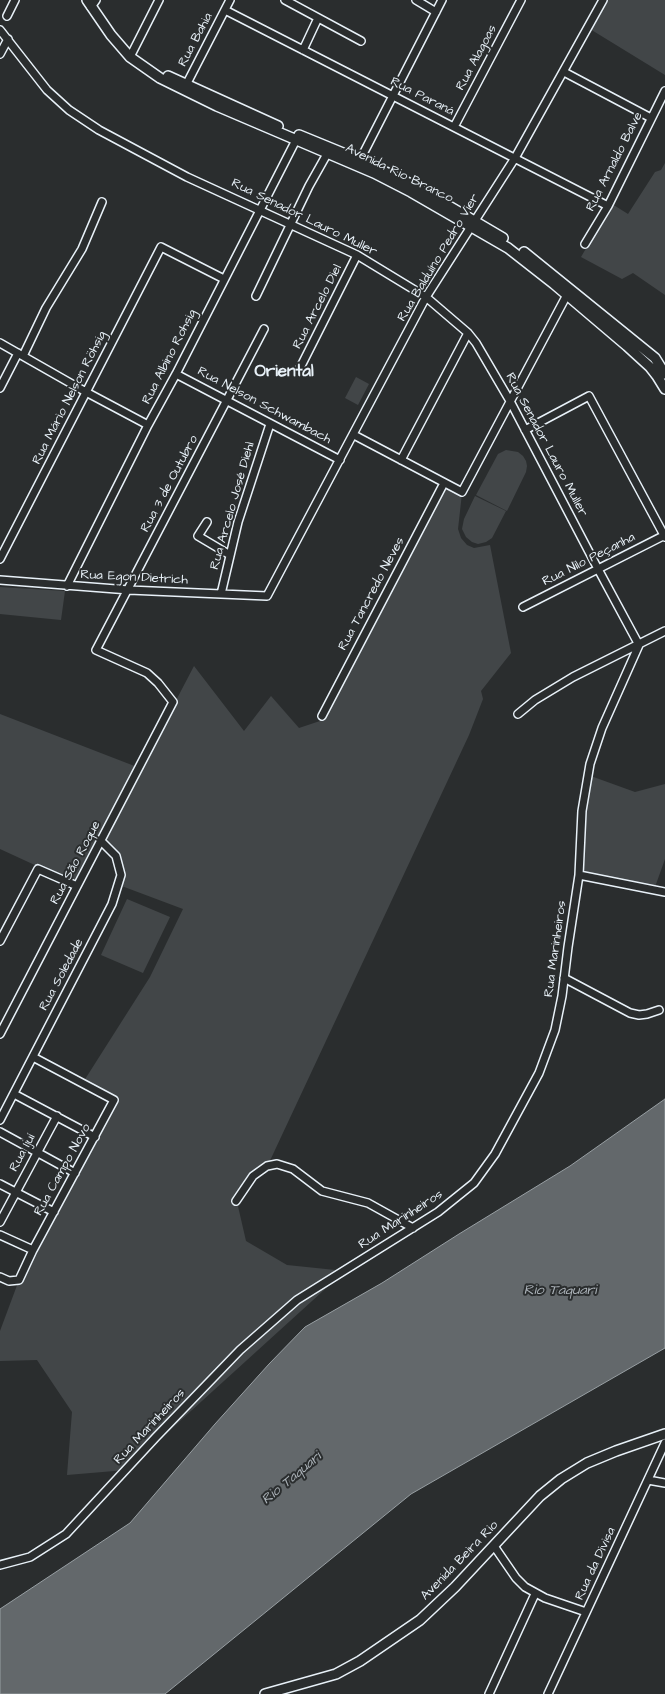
<!DOCTYPE html>
<html>
<head>
<meta charset="utf-8">
<style>
	body { margin:0 }
	canvas { display:block; background:#2a2d2e }
</style>
</head>
<body>
<canvas width="665" height="1694"></canvas>
<script>
const c = document.querySelector('canvas').getContext('2d');
c.lineJoin = 'round';
function fillPath(path, color) { c.fillStyle = color; c.fill(path, 'evenodd'); }
const toPath = rows => new Path2D(rows.map(r => 'M' + r).join(''));
function stroke(path, color, width, dash) { c.strokeStyle = color; c.lineWidth = width; c.lineCap = dash ? 'butt' : 'round'; c.setLineDash(dash || []); c.stroke(path); }
function write(font, color, halo, rows, align = 'center') {
  c.font = font + ' "Architects Daughter",sans-serif'; c.lineWidth = 4; c.setLineDash([]); c.textBaseline = 'middle'; c.strokeStyle = halo; c.fillStyle = color; for (const [text, x, y, turn = 0] of rows) {
    c.save(); c.translate(x, y); c.rotate((+turn || 0) * Math.PI / 180); c.textAlign = isNaN(turn) ? turn : align; if (halo) c.strokeText(text, 0, 0); c.fillText(text, 0, 0); c.restore();
  }
}
fillPath(toPath([
	[606,0,665,0,665,75,590,29],
	[665,163,665,295,633,273,622,279,581,257,612,204,628,214,655,172,661,170],
	[356,377,369,384,358,405,345,398],
	[506,450,518,452,523,456,526,461,527,466,526,472,507,511,476,495,498,454],
	[446,485,462,493,458,529,461,538,467,545,474,548,490,545,511,653,481,691,483,699,469,735,267,1167,253,1177,237,1202,246,1241,287,1265,345,1271,126,1470,67,1475,72,1412,37,1360,0,1361,0,1331,19,1280,114,1101,82,1084,150,977,183,909,119,885,116,857,102,842,194,666,244,731,271,696,299,728,323,720],
	[475,496,506,511,492,538,486,542,478,544,472,542,466,537,462,529,464,519],
	[0,587,65,591,61,620,0,614],
	[0,714,137,767,76,884,0,849],
	[588,775,635,792,665,784,665,859,655,887,579,875],
	[127,899,170,917,143,973,101,955]
]), '#424648');
const water = toPath([
	[665,1099,665,1348,411,1494,165,1694,0,1694,0,1609,130,1523,215,1424,269,1364,305,1327,382,1283,459,1234,570,1166,665,1099]
]);
fillPath(water, '#63686b');
stroke(water, '#989fa3', 1);
const minor = toPath([
	[285,0,361,41],
	[416,0,436,12],
	[91,7,96,0],
	[225,10,608,206],
	[7,16,15,0],
	[0,30,47,90,69,110,99,130,187,177,357,255,426,297,468,333,476,343,510,401,598,569,639,645],
	[303,50,318,18],
	[0,54,8,39],
	[130,57,159,0],
	[564,72,651,118],
	[184,89,230,0],
	[454,127,521,0],
	[360,160,442,0],
	[585,244,608,206,665,91],
	[256,296,309,186,327,154],
	[0,343,86,392,148,425],
	[23,356,46,308,82,249,102,202],
	[299,370,357,255],
	[176,374,340,460],
	[0,388,18,353],
	[525,430,589,396,665,537],
	[354,435,462,492,569,291],
	[401,460,468,333],
	[207,522,198,536,230,555],
	[0,559,161,247,224,279],
	[0,580,129,590,267,596,426,297,515,158,603,0],
	[67,586,148,425,176,374,296,140],
	[221,594,238,522,270,424],
	[523,607,665,535],
	[518,714,535,700,573,677,665,631],
	[322,716,444,483],
	[579,875,665,892],
	[0,941,38,869,77,886],
	[564,978,630,1013,639,1015,647,1014,659,1010],
	[0,1034,173,702,158,683,147,673,96,650,264,329],
	[14,1094,95,1137],
	[0,1120,112,904,121,875,116,856,101,841],
	[0,1132,75,1173],
	[0,1184,54,1212],
	[236,1201,253,1176,267,1166,277,1164,293,1169,322,1191,368,1203,413,1228],
	[0,1222,57,1116],
	[0,1235,33,1250],
	[0,1277,9,1281,19,1280,33,1250,114,1100,33,1057],
	[648,1480,665,1483],
	[494,1546,516,1578,525,1587,545,1598,586,1612],
	[0,1565,30,1557,66,1534,156,1437,240,1350,297,1300,438,1212,474,1183,495,1154,539,1073,555,1030,562,996,568,947,579,875,582,811,590,764,602,728,639,645],
	[489,1694,535,1594],
	[548,1694,665,1443]
]);
const major = toPath([
	[87,0,111,35,130,57,160,78,217,106,374,173,411,192,508,248,554,284,627,346,650,367,657,376,665,389],
	[168,76,278,126],
	[299,135,360,160,413,185,503,238],
	[524,252,655,358,665,374],
	[265,1694,336,1674,360,1661,420,1620,455,1587,540,1496,561,1479,587,1463,616,1451,665,1434]
]);
stroke(minor, '#e8f1f8', 10);
stroke(major, '#e8f1f8', 12);
stroke(minor, '#2a2d2e', 7);
stroke(major, '#2a2d2e', 9);
write('13px', '#e8f1f8', '#2a2d2e', [
	["Rua Bahia",196,40,-62],
	["Rua Alagoas",477,58,-62],
	["Rua Paraná",422,97,27],
	["Rua Arnaldo Balve",615,162,-63],
	["Avenida Rio Branco",399,174,26],
	["Rua Senador Lauro Muller",304,218,26],
	["Rua Balduíno Pedro Vier",439,258,-59],
	["Rua Arcelo Diel",318,307,-63],
	["Rua Albino Rohsig",170,357,-63],
	["Rua Mário Nelson Röhsig",70,398,-63],
	["Rua Nelson Schwambach",264,406,28],
	["Rua Senador Lauro Muller",546,445,62],
	["Rua 3 de Outubro",170,484,-62],
	["Rua Arcelo José Diehl",233,506,-74],
	["Rua Nilo Peçanha",589,560,-27],
	["Rua Egon Dietrich",134,578,3],
	["Rua Tancredo Neves",372,594,-62],
	["Rua São Roque",76,863,-62],
	["Rua Marinheiros",556,949,-82],
	["Rua Soledade",62,975,-62],
	["Rua Ijuí",23,1153,-62],
	["Rua Campo Novo",63,1170,-61],
	["Rua Marinheiros",401,1220,-33],
	["Rua Marinheiros",150,1427,-47],
	["Avenida Beira Rio",460,1561,-46],
	["Rua da Divisa",596,1564,-65]
]);
write('italic 14px', '#acb3b9', '#2a2d2e', [
	["Rio Taquari",560,1291],
	["Rio Taquari",292,1479,-40]
]);
write('bold 17px', '#e8f1f8', '#2a2d2e', [
	["Oriental",284,372]
]);
</script>
</body>
</html>
